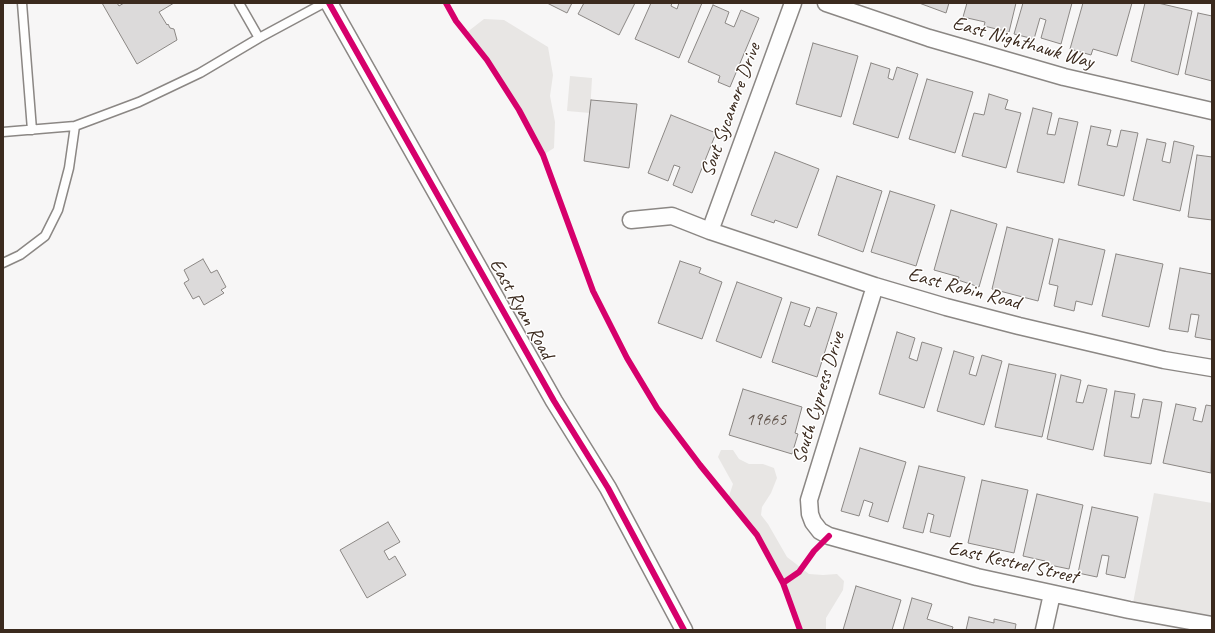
<!DOCTYPE html>
<html>
<head>
<meta charset="utf-8">
<style>
	body { margin:0 }
	#map { position:relative; width:1215px; height:633px; overflow:hidden; background:#f7f6f6; font-family:Caveat,sans-serif }
	canvas { display:block }
	.frame { position:absolute; inset:0; border:4px solid #3b2a1e; pointer-events:none }
</style>
</head>
<body>
<div id="map">
<canvas width="1215" height="633"></canvas>
<div class="frame"></div>
</div>
<script>
const c = document.querySelector('canvas').getContext('2d');
c.lineJoin = 'round';
function fillPath(path, color) { c.fillStyle = color; c.fill(path, 'evenodd'); }
const toPath = rows => new Path2D(rows.map(r => 'M' + r).join(''));
function stroke(path, color, width, dash) { c.strokeStyle = color; c.lineWidth = width; c.lineCap = dash ? 'butt' : 'round'; c.setLineDash(dash || []); c.stroke(path); }
function write(font, color, halo, rows, align = 'center') {
  c.font = font + ' Caveat,sans-serif'; c.lineWidth = 3; c.setLineDash([]); c.textBaseline = 'middle'; c.strokeStyle = halo; c.fillStyle = color; for (const [text, x, y, turn = 0] of rows) {
    c.save(); c.translate(x, y); c.rotate((+turn || 0) * Math.PI / 180); c.textAlign = isNaN(turn) ? turn : align; if (halo) c.strokeText(text, 0, 0); c.fillText(text, 0, 0); c.restore();
  }
}
fillPath(toPath([
	[484,19,504,20,548,47,553,75,550,96,555,122,554,148,543,155,519,110,487,60,466,33],
	[570,76,592,78,590,113,567,111],
	[721,450,733,450,739,459,749,464,763,464,774,468,777,478,771,493,762,507,761,515,768,524,787,557,809,574,823,575,837,574,844,581,843,590,826,618,826,630,800,630,770,559,757,535,728,499,733,484,718,457],
	[1154,493,1212,503,1212,617,1133,603]
]), '#e8e6e4');
const building = toPath([
	[102,3,117,3,119,6,124,3,174,3,159,12,167,25,168,24,170,28,174,29,177,40,137,64,102,3],
	[547,3,572,3,567,13,547,3],
	[584,3,635,3,619,35,578,14,584,3],
	[651,3,672,3,671,6,677,9,679,3,702,3,679,58,635,39,651,3],
	[919,3,949,3,946,13,919,3],
	[967,3,1016,3,1009,32,984,26,985,22,963,17,967,3],
	[1023,3,1072,3,1061,44,1041,38,1046,20,1040,18,1034,39,1014,34,1023,3],
	[1083,3,1132,3,1117,56,1093,49,1091,55,1070,49,1083,3],
	[1145,3,1158,3,1192,11,1178,75,1131,61,1145,3],
	[713,5,729,12,725,23,734,27,741,10,759,18,730,87,718,82,720,76,688,62,713,5],
	[1198,13,1212,16,1212,81,1185,74,1198,13],
	[813,43,858,56,841,117,796,104,813,43],
	[871,63,890,69,888,78,893,80,897,67,918,74,898,138,853,124,871,63],
	[927,79,973,92,955,153,909,139,927,79],
	[989,94,1008,100,1005,109,1021,113,1006,168,962,156,974,113,984,115,989,94],
	[591,100,637,104,629,168,584,161,591,100],
	[1033,108,1052,113,1047,134,1055,135,1059,118,1078,122,1064,183,1017,172,1033,108],
	[671,115,716,133,692,193,673,185,680,167,674,165,668,181,648,173,671,115],
	[1091,126,1111,130,1107,145,1117,147,1121,130,1138,133,1124,196,1078,185,1091,126],
	[1147,139,1166,143,1162,161,1170,163,1174,141,1194,146,1180,211,1133,200,1147,139],
	[775,152,819,169,797,228,775,220,774,223,751,215,775,152],
	[1197,155,1212,157,1212,220,1188,217,1197,155],
	[837,176,882,191,863,252,818,235,837,176],
	[890,191,935,205,916,266,871,252,890,191],
	[951,210,997,224,979,287,958,280,959,277,934,270,951,210],
	[1007,227,1053,239,1038,301,992,289,1007,227],
	[1059,239,1105,250,1092,305,1076,301,1074,311,1054,306,1058,286,1049,284,1059,239],
	[1116,254,1163,264,1149,327,1102,316,1116,254],
	[203,259,211,273,217,270,226,287,221,290,224,293,204,305,199,296,193,299,184,283,189,280,184,270,203,259],
	[680,261,701,268,699,273,722,282,702,339,658,323,680,261],
	[1180,268,1212,274,1212,340,1195,337,1199,315,1191,314,1188,332,1169,329,1180,268],
	[737,282,782,298,761,358,716,341,737,282],
	[791,302,810,308,804,325,810,327,817,307,837,313,817,377,772,362,791,302],
	[897,332,915,338,909,358,917,361,922,342,942,348,924,408,879,394,897,332],
	[954,351,974,357,969,374,976,376,982,355,1002,361,984,425,937,411,954,351],
	[1009,364,1056,374,1042,437,995,427,1009,364],
	[1061,375,1081,380,1076,402,1083,403,1088,385,1107,389,1093,450,1047,439,1061,375],
	[743,389,802,407,795,433,798,434,792,454,729,435,743,389],
	[1115,391,1135,394,1131,417,1139,418,1143,399,1162,402,1151,464,1104,456,1115,391],
	[1176,404,1196,408,1193,420,1202,422,1206,405,1212,406,1211,473,1163,463,1176,404],
	[860,448,906,462,888,522,869,516,873,503,864,500,859,516,841,511,860,448],
	[919,466,965,477,950,537,930,532,934,515,928,513,923,533,903,528,919,466],
	[982,480,1028,490,1014,553,968,543,982,480],
	[1037,494,1083,505,1069,569,1045,564,1045,561,1023,556,1037,494],
	[1092,507,1138,517,1125,578,1106,574,1109,556,1102,555,1097,577,1078,573,1092,507],
	[388,522,400,542,384,551,389,560,395,556,406,575,367,598,340,550,388,522],
	[856,586,901,600,892,630,843,630,856,586],
	[912,598,932,604,927,619,953,627,952,630,903,630,912,598],
	[969,617,994,623,994,619,1016,624,1015,630,966,630,969,617]
]);
fillPath(building, '#dcdada');
stroke(building, '#8b8784', 1);
const lane = toPath([
	[22,3,32,130],
	[259,38,324,3],
	[3,132,75,126,139,102,200,73,259,38,239,3],
	[3,263,20,255,45,236,58,210,69,168,75,126]
]);
const street = toPath([
	[329,3,554,401,608,488,684,630],
	[826,3,929,38,1064,77,1212,111],
	[631,220,672,216,710,231,875,286,946,307,1019,326,1164,360,1212,368],
	[710,231,793,3],
	[875,286,809,500,810,514,813,522,820,531,829,536,977,577,1129,610,1212,625],
	[1044,630,1052,594]
]);
stroke(lane, '#8b8784', 11);
stroke(street, '#8b8784', 19);
stroke(lane, '#fefefe', 8);
stroke(street, '#fefefe', 16);
stroke(toPath([
	[329,3,554,401,608,488,684,630],
	[446,3,456,21,487,60,519,110,543,155,593,291,627,358,657,408,700,465,757,535,783,583,800,630],
	[783,583,799,572,814,551,829,536]
]), '#d6006c', 6);
write('18px', '#63564d', null, [
	["19665",766,420]
]);
write('20px', '#3b2a1e', '#fff', [
	["East Nighthawk Way",1023,43,16],
	["Sout Sycamore Drive",731,110,-70],
	["East Robin Road",964,289,15],
	["East Ryan Road",521,309,61],
	["South Cypress Drive",819,398,-73],
	["East Kestrel Street",1013,563,13]
]);
</script>
</body>
</html>
